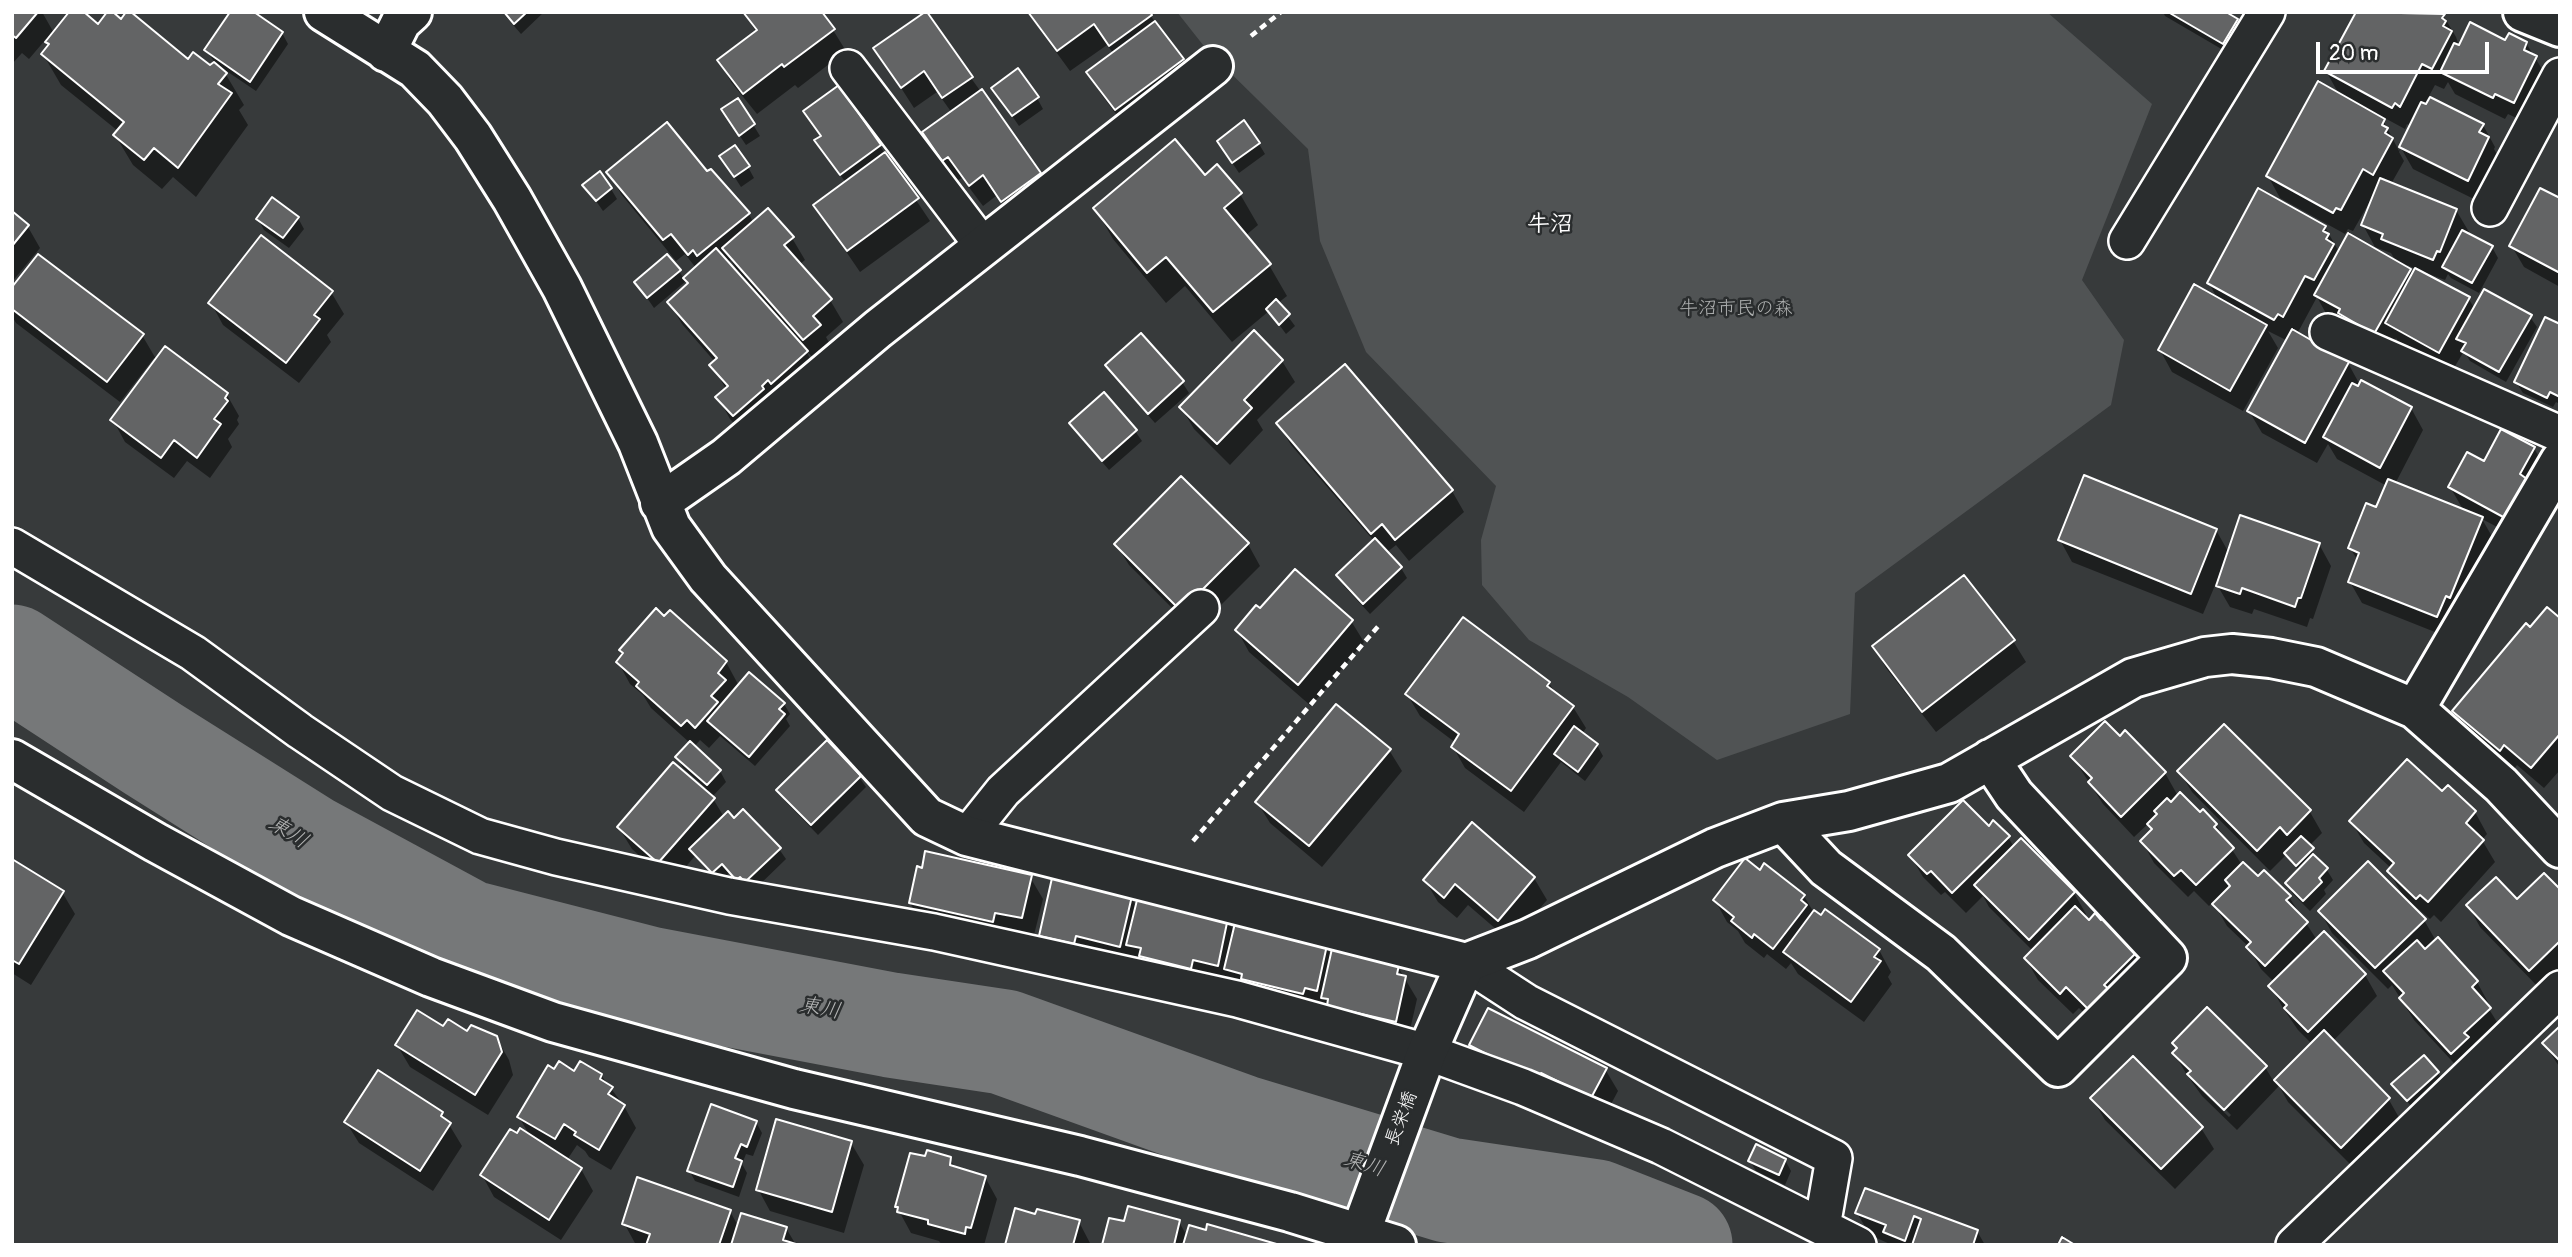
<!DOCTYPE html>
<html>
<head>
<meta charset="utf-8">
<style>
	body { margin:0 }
	#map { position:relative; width:2572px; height:1257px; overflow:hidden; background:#373a3b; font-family:Pangolin,sans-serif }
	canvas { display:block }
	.frame { position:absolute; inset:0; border:14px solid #fff; pointer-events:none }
	.scale { position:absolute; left:2316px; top:42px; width:173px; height:32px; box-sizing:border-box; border:4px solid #fff; border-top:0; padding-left:9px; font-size:21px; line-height:24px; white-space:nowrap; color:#fff; -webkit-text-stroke:5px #2a2d2e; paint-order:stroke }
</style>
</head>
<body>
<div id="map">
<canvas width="2572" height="1257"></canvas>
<div class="frame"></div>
<div class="scale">20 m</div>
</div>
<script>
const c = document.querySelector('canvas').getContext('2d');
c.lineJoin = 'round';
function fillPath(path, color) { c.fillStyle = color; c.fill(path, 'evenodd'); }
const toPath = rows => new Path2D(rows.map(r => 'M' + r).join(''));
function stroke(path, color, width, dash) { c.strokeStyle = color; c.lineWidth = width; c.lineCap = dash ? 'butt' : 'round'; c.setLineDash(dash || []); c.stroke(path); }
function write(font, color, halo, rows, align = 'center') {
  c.font = font + ' Pangolin,"Klee One",sans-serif'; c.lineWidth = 5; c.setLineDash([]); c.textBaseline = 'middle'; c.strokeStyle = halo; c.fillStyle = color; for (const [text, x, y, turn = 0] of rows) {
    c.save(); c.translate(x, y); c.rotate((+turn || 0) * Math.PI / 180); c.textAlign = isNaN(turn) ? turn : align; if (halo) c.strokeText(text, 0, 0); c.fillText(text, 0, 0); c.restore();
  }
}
fillPath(toPath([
	[1177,12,2047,12,2152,104,2082,280,2124,340,2111,405,1855,593,1850,714,1717,760,1628,697,1529,640,1482,585,1481,540,1496,486,1366,352,1320,241,1308,149,1207,50]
]), '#505354');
fillPath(toPath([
	[12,12,42,12,54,33,98,26,188,61,211,67,215,63,206,50,282,33,288,44,256,91,222,68,244,105,239,110,248,125,196,197,173,177,162,189,133,165,115,135,118,131,61,85,43,54,50,46,46,39,29,59,22,53,12,64],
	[502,12,544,12,521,34],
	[744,12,833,30,846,51,798,88,795,85,757,114,731,82,719,60,756,32],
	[1027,12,1148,12,1182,60,1195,81,1128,130,1101,94,1088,72,1114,54,1107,45,1070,71],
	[2163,12,2223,12,2237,21,2243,31,2230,54,2165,16],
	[2358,12,2438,12,2443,15,2456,37,2460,49,2506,42,2526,43,2548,79,2527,123,2508,114,2505,119,2455,94,2448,82,2444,89,2435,85,2422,109,2483,125,2495,147,2494,149,2500,160,2480,202,2413,169,2401,148,2399,152,2404,161,2391,184,2456,210,2469,232,2468,235,2492,247,2498,258,2479,293,2451,278,2448,274,2445,280,2426,273,2425,275,2468,298,2475,309,2530,317,2537,327,2506,382,2470,361,2464,351,2451,373,2400,345,2396,338,2387,355,2328,317,2317,297,2297,334,2348,363,2360,385,2411,408,2423,430,2395,484,2464,511,2450,487,2485,463,2534,448,2546,470,2518,538,2482,519,2494,540,2450,638,2362,603,2350,582,2358,561,2350,548,2377,510,2387,486,2337,459,2328,444,2317,463,2262,433,2249,411,2288,341,2268,331,2278,348,2243,411,2172,372,2160,350,2218,300,2209,283,2325,227,2339,252,2397,263,2391,253,2375,247,2363,225,2372,202,2370,201,2353,231,2348,229,2345,234,2280,198,2268,176,2340,96,2326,71],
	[2381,116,2405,129,2407,124,2411,126,2399,151],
	[2407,265,2416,269,2412,275],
	[876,49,971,78,1040,174,1052,195,1015,222,996,196,983,206,962,178,956,181,924,132,952,113,937,92,914,108],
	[993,88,1037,98,1043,109,1019,126],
	[738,100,760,136,746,145,729,120],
	[1259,144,1265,154,1239,173,1225,152],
	[880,146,930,221,860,272,815,206,846,183,823,151],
	[728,167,748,167,754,178,741,187],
	[609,172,707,174,749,214,753,222,792,238,805,260,799,265,830,300,843,322,826,337,832,348,817,361,806,351,819,374,746,437,730,419,718,397,726,389,712,365,715,362,682,324,669,302,689,285,686,281,654,308,636,282,679,271,684,279,696,268,685,254,676,261,621,194],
	[731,260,739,274,727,263],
	[585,185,611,189,617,199,603,211],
	[1240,194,1258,225,1245,236,1269,265,1287,296,1278,303,1295,326,1286,334,1269,311,1232,342,1185,286,1166,303,1113,239,1095,208],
	[2560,200,2560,287,2524,267,2511,245],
	[12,214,28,227,40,248,12,282],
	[298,218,304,229,289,248,264,230,258,219],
	[12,290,142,335,156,359,154,358,120,402,16,323,12,316],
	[331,292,344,314,327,335,331,342,299,383,223,325,211,303],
	[2560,326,2560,404,2556,402,2553,407,2523,393,2516,382],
	[1141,335,1182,382,1189,393,1155,423,1113,376,1107,365],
	[1282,361,1295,382,1257,420,1263,430,1230,465,1194,429,1181,407],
	[227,395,239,416,237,420,239,424,228,439,232,447,210,478,187,461,174,478,125,442,113,420],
	[1072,424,1135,431,1142,441,1109,470,1078,434],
	[1278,424,1452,491,1464,512,1409,561,1396,545,1386,553,1401,568,1407,578,1370,614,1344,586,1338,575,1374,541,1291,445],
	[2216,530,2229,553,2319,544,2331,566,2313,619,2310,618,2307,627,2254,609,2252,614,2230,607,2216,583,2203,614,2072,562,2060,540],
	[1116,544,1248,544,1260,566,1195,631,1129,565],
	[1260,610,1351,621,1364,642,1311,706,1249,652,1237,630],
	[671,612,726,662,739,686,784,704,790,714,786,719,790,726,755,766,720,736,709,748,700,740,694,747,720,771,726,782,712,797,724,817,779,849,786,859,752,892,743,889,729,873,719,883,695,856,671,884,632,849,619,828,706,788,683,768,677,757,690,743,651,708,643,695,630,684,618,662,624,655,621,650],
	[2560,620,2560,770,2544,788,2517,765,2513,771,2466,733,2454,712,2531,629],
	[2013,641,2026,662,1936,732,1886,668,1874,647],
	[1549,683,1556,694,1573,707,1586,728,1582,734,1597,745,1603,756,1585,781,1561,762,1524,812,1465,768,1453,747,1456,743,1420,716,1407,694],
	[2224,726,2310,812,2322,833,2309,846,2317,861,2327,870,2333,880,2324,890,2326,894,2310,911,2293,894,2287,884,2299,871,2287,854,2270,871,2192,792,2179,771],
	[1389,750,1402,771,1322,867,1270,823,1257,802],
	[2072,756,2165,773,2178,796,2200,815,2203,812,2216,825,2242,865,2258,879,2289,897,2317,940,2365,975,2377,996,2333,1041,2389,1100,2401,1121,2354,1168,2288,1102,2279,1086,2237,1130,2202,1096,2187,1075,2174,1053,2178,1050,2174,1043,2265,1067,2274,1082,2312,1044,2298,1030,2283,1008,2271,987,2275,983,2261,969,2248,946,2227,926,2213,902,2209,906,2194,891,2188,897,2154,863,2142,841,2153,830,2149,823,2134,837,2103,804],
	[2198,1082,2231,1115,2229,1117,2198,1087],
	[859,777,866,787,818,835,785,801,778,790],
	[2442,793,2475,812,2487,834,2482,840,2495,862,2441,922,2434,915,2430,919,2403,896,2389,871,2391,868,2364,843,2351,821],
	[1989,828,2008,837,2014,847,2074,893,2086,914,2084,917,2089,922,2129,941,2142,962,2104,1032,2079,1008,2073,1014,2038,980,2026,959,2033,951,1989,907,1983,896,1966,913,1945,892,1941,895,1923,877,1910,855],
	[12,861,62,892,75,914,31,985,12,973],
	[1765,865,1804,896,1814,913,1879,950,1891,972,1888,977,1892,984,1864,1022,1798,974,1791,963,1786,969,1767,954,1764,958,1745,943,1738,931,1727,922,1715,900,1760,872],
	[923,870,1030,877,1043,899,1033,939,923,925,910,903],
	[1534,878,1547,900,1511,942,1468,905,1457,918,1438,902,1425,880],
	[2560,892,2560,974,2542,991,2480,927,2468,905,2517,901],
	[1131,898,1137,908,1227,920,1235,933,1326,947,1332,957,1398,967,1417,999,1407,1043,1239,991,1232,978,1230,986,1141,966,1135,956,1132,967,1054,957,1041,935],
	[2320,911,2424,920,2436,941,2477,982,2489,1004,2487,1006,2502,1030,2464,1074,2414,1020,2392,985,2388,989,2332,933],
	[2560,1028,2560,1068,2544,1043],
	[443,1029,496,1037,509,1060,513,1075,488,1115,410,1067,397,1045],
	[1471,1045,1605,1069,1618,1091,1603,1119,1483,1067],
	[554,1072,601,1075,624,1106,636,1128,611,1170,589,1157,585,1151,577,1145,567,1160,581,1169,593,1191,561,1240,494,1197,482,1175,518,1136,530,1136,519,1117],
	[2438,1073,2444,1083,2414,1110,2394,1084],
	[2092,1098,2201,1128,2214,1149,2175,1189,2105,1120],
	[442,1113,462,1146,433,1191,359,1143,346,1122],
	[756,1122,762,1133,753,1156,746,1154,742,1164,747,1173,739,1197,695,1181,689,1170],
	[851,1143,864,1165,844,1233,770,1211,758,1189],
	[950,1159,956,1169,985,1177,997,1199,984,1245,942,1245,939,1241,911,1233,899,1211,897,1206],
	[1785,1160,1791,1171,1785,1185,1756,1171,1750,1161],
	[1866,1191,1977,1231,1985,1245,1892,1245,1870,1235,1857,1213],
	[730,1211,738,1226,786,1228,796,1245,636,1245,624,1223],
	[1036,1216,1079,1222,1091,1245,1007,1245],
	[1179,1222,1187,1236,1274,1245,1104,1245,1125,1223]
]), '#0007');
stroke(toPath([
	[12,657,153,749,307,846,466,932,649,979,891,1025,1004,1042,1240,1127,1448,1190,1596,1212,1680,1245]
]), '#767879', 105);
const building = toPath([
	[12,12,38,12,16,38,12,35,12,12],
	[69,12,84,12,98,24,107,12,113,12,121,19,126,12,131,12,188,59,193,52,210,65,214,62,227,73,218,84,232,93,178,168,154,148,144,160,113,135,124,122,41,54,49,44,45,42,69,12],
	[230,12,254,12,283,32,250,82,204,50,230,12],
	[504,12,527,12,514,24,504,12],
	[743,12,822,12,835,29,784,67,782,64,743,94,717,60,757,30,743,12],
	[925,12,927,12,973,77,942,98,924,71,901,88,873,48,925,12],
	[1028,12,1150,12,1152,15,1109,46,1094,24,1057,51,1028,12],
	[2168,12,2226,12,2238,19,2223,44,2168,12],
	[2356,12,2445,14,2442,18,2446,21,2443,26,2452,31,2432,69,2422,64,2400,107,2395,103,2392,108,2324,71,2356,12],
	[1155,21,1184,59,1115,110,1086,72,1155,21],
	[2470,22,2505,40,2509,33,2527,42,2524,50,2537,56,2514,103,2495,94,2493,98,2440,72,2454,43,2459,45,2470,22],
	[1018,68,1039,97,1012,116,991,88,1018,68],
	[2318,81,2385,119,2382,125,2388,128,2385,133,2393,138,2373,175,2363,169,2341,210,2336,208,2333,213,2266,176,2318,81],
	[839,85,881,145,840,175,814,140,821,136,803,111,839,85],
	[982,89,1041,173,1001,202,983,175,969,186,948,157,942,161,922,132,982,89],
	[2430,97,2484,124,2479,132,2489,137,2468,181,2399,147,2421,102,2426,104,2430,97],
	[738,98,755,124,739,136,721,109,738,98],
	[1244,120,1260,143,1232,163,1217,141,1244,120],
	[667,122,707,171,711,169,750,213,697,256,693,250,688,255,671,234,663,240,606,172,667,122],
	[1175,139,1205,175,1217,164,1242,193,1224,208,1271,264,1213,312,1166,257,1147,273,1093,208,1175,139],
	[735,145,750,166,734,177,719,156,735,145],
	[885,152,919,198,847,251,813,205,885,152],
	[600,171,612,188,596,201,582,185,600,171],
	[2380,178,2457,209,2440,252,2437,251,2433,260,2381,239,2383,234,2361,225,2380,178],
	[2258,188,2326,226,2323,231,2329,234,2326,239,2334,244,2314,280,2305,276,2283,317,2278,314,2274,320,2207,283,2258,188],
	[2540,188,2560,198,2560,273,2509,246,2540,188],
	[272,197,299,217,283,238,256,219,272,197],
	[768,208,794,237,784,245,832,299,813,316,821,325,803,340,722,248,768,208],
	[12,211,29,225,12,246,12,211],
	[2462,230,2493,246,2472,283,2442,267,2462,230],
	[2348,233,2411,269,2374,334,2338,313,2340,309,2314,295,2348,233],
	[261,235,333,291,314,315,320,319,286,363,208,303,261,235],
	[716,248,808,351,771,384,768,380,762,386,764,389,733,416,715,397,728,386,709,365,717,358,667,302,688,283,683,278,716,248],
	[38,254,144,334,107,382,12,309,12,287,38,254],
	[667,254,681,270,647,298,634,282,667,254],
	[2415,268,2470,297,2439,353,2385,323,2415,268],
	[2194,284,2267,325,2230,391,2158,350,2194,284],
	[2484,289,2532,315,2499,372,2461,351,2466,343,2456,339,2484,289],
	[1276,299,1290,314,1279,325,1266,309,1276,299],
	[2545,317,2560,324,2560,397,2550,392,2547,398,2514,382,2545,317],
	[2292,329,2349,362,2305,443,2247,411,2292,329],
	[1254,330,1283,360,1244,400,1252,408,1217,444,1179,407,1254,330],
	[1141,333,1184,381,1148,414,1105,365,1141,333],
	[165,346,228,393,225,398,228,401,214,419,221,424,197,458,174,440,161,458,110,420,165,346],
	[1345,364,1453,490,1395,540,1382,524,1371,534,1276,423,1345,364],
	[2361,380,2412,407,2380,468,2323,437,2352,383,2358,386,2361,380],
	[1104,392,1137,430,1102,461,1069,423,1104,392],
	[2501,429,2535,447,2520,474,2527,479,2505,518,2448,487,2467,452,2484,461,2501,429],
	[2084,475,2217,529,2191,594,2058,540,2084,475],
	[1181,476,1249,543,1181,611,1114,544,1181,476],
	[2388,479,2483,517,2450,598,2446,596,2437,617,2348,582,2359,553,2348,548,2366,503,2376,507,2388,479],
	[2240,515,2320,543,2301,598,2298,598,2295,607,2242,588,2240,594,2216,586,2240,515],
	[1375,538,1402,567,1363,604,1336,575,1375,538],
	[1295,569,1353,620,1298,685,1235,630,1256,605,1260,608,1295,569],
	[1964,575,2015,640,1922,712,1872,646,1964,575],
	[2547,607,2560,618,2560,734,2531,768,2504,745,2500,751,2452,711,2526,623,2530,627,2547,607],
	[656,608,664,616,670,610,727,661,718,673,726,680,711,696,718,702,695,728,687,720,681,726,636,686,639,682,616,662,623,653,619,650,656,608],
	[1463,617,1550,682,1547,686,1574,706,1511,791,1451,747,1459,734,1405,694,1463,617],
	[749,672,785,703,779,709,785,714,749,757,707,721,749,672],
	[1336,704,1391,749,1309,846,1255,802,1336,704],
	[2105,721,2120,736,2125,730,2166,772,2121,817,2088,782,2092,778,2070,756,2105,721],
	[2224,724,2311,810,2287,835,2280,827,2257,851,2177,771,2224,724],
	[1574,726,1598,744,1578,772,1554,754,1574,726],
	[827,740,861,776,811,825,776,790,827,740],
	[690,741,721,770,707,785,675,757,690,741],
	[2407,759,2442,791,2448,785,2476,811,2466,823,2484,840,2428,902,2420,895,2416,899,2387,871,2394,863,2349,821,2407,759],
	[673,762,715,798,658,863,617,827,673,762],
	[2180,792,2200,812,2203,809,2217,824,2214,827,2234,848,2196,885,2181,870,2174,876,2140,841,2152,829,2147,824,2157,814,2154,811,2167,798,2171,802,2180,792],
	[1963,800,1989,826,1993,820,2010,836,1952,893,1931,871,1927,874,1908,855,1963,800],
	[743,809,781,848,745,882,740,877,736,880,722,864,712,873,689,849,728,811,734,818,743,809],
	[1472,822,1535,877,1498,921,1455,884,1444,898,1423,880,1472,822],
	[2301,836,2314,848,2296,866,2284,853,2301,836],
	[2021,838,2075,892,2029,940,1974,885,2021,838],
	[925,851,1032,875,1022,918,995,913,993,922,909,903,917,866,922,868,925,851],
	[2313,854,2328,868,2319,878,2322,882,2303,901,2285,883,2313,854],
	[1745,858,1760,870,1764,863,1805,895,1801,900,1807,905,1773,949,1754,934,1752,938,1731,921,1734,917,1713,900,1745,858],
	[12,859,64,891,19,964,12,960,12,859],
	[2368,861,2426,919,2375,968,2318,911,2368,861],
	[2243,862,2258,876,2264,870,2291,896,2286,900,2308,922,2265,966,2246,947,2251,942,2212,904,2230,886,2225,880,2243,862],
	[2544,873,2560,889,2560,941,2529,971,2466,905,2496,877,2517,899,2544,873],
	[1052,878,1132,896,1120,947,1076,936,1074,944,1039,936,1052,878],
	[1138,896,1228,918,1218,966,1193,960,1191,969,1139,956,1141,948,1126,945,1138,896],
	[2075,906,2089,920,2095,913,2101,920,2105,916,2130,940,2127,944,2136,953,2104,985,2111,991,2091,1012,2066,987,2060,994,2024,958,2075,906],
	[1825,909,1880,949,1874,957,1881,961,1851,1002,1783,952,1814,910,1821,915,1825,909],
	[1235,923,1327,945,1317,991,1305,988,1303,994,1241,979,1242,974,1224,969,1235,923],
	[2324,931,2366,974,2308,1032,2284,1008,2287,1005,2268,986,2324,931],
	[2438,937,2478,981,2472,987,2491,1008,2464,1033,2469,1037,2451,1054,2399,998,2404,993,2383,971,2417,940,2425,949,2438,937],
	[1333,944,1399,965,1397,974,1406,976,1396,1022,1327,1006,1328,999,1321,998,1333,944],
	[2207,1007,2267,1066,2224,1110,2187,1074,2191,1071,2172,1053,2177,1048,2172,1043,2207,1007],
	[1488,1008,1607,1068,1591,1098,1541,1073,1537,1080,1469,1045,1488,1008],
	[417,1010,443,1026,448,1019,467,1031,471,1025,497,1036,502,1052,475,1095,395,1045,417,1010],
	[2560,1026,2560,1061,2542,1043,2560,1026],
	[2324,1030,2390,1098,2341,1148,2274,1080,2324,1030],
	[2424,1055,2439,1072,2407,1101,2391,1084,2424,1055],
	[2133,1056,2203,1127,2161,1169,2090,1098,2133,1056],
	[559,1061,574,1071,580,1061,602,1074,600,1079,613,1087,608,1094,625,1105,599,1150,574,1135,576,1132,564,1124,555,1139,517,1117,548,1065,554,1069,559,1061],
	[378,1070,443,1112,441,1116,451,1123,420,1171,344,1122,378,1070],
	[711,1104,757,1121,747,1147,741,1144,735,1158,742,1161,733,1187,687,1171,711,1104],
	[776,1119,852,1141,832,1212,756,1190,776,1119],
	[520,1128,582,1168,549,1220,480,1175,510,1129,517,1133,520,1128],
	[1756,1144,1786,1159,1779,1175,1748,1161,1756,1144],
	[927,1150,951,1157,950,1165,986,1176,971,1228,966,1227,965,1234,928,1224,928,1220,897,1212,898,1207,895,1207,910,1153,925,1156,927,1150],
	[637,1177,731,1210,719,1245,646,1245,650,1234,622,1224,637,1177],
	[1865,1188,1978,1230,1973,1245,1912,1245,1921,1219,1914,1216,1905,1241,1883,1232,1886,1225,1855,1213,1865,1188],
	[1128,1206,1180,1220,1174,1245,1102,1245,1109,1218,1124,1221,1128,1206],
	[1015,1208,1035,1214,1037,1209,1080,1220,1073,1245,1005,1245,1015,1208],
	[741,1213,787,1227,783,1240,799,1245,731,1245,741,1213],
	[1207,1224,1280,1245,1183,1245,1189,1225,1206,1230,1207,1224],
	[2062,1237,2075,1245,2058,1245,2062,1237]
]);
fillPath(building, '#636465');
stroke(building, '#fff', 2);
const lane = toPath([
	[848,68,983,246],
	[2490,208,2560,76],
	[2127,241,2267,12],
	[2328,332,2560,434],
	[12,546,193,653,300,731,392,793,480,836,556,857,729,896,934,932,1237,999,1427,1052,1523,1087,1661,1146,1858,1245],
	[967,836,1003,791,1201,608],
	[1466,963,1526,1002,1834,1158,1822,1227],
	[2294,1245,2560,989]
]);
const street = toPath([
	[324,12,415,69,445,100,473,137,512,199,562,288,638,443,671,527,708,578,927,817,967,836,1466,963,1528,939,1715,848,1783,822,1849,811,1949,783,2133,678,2205,657,2232,654,2271,658,2316,667,2415,709,2501,785,2560,848],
	[2523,12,2560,27],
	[386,52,401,22,412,12],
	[660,503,726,457,878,329,1213,66],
	[2415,709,2560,461],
	[12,759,155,842,291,916,431,977,553,1022,794,1089,1080,1156,1290,1212,1396,1245],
	[1783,822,1826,868,1941,953,2058,1067,2167,958,2014,795,1990,759],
	[1356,1245,1427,1052,1466,963]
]);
stroke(lane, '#fff', 40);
stroke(street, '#fff', 44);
stroke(toPath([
	[1251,36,1281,12],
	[1193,841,1381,623]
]), '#fff', 4.5, [7, 5]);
stroke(lane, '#2a2d2e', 35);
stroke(street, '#2a2d2e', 38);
write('19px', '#b0b2b2', '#2a2d2e', [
	["牛沼市民の森",1736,309]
]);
write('19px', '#fff', '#2a2d2e', [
	["長栄橋",1402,1119,-69]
]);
write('italic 21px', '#b4b5b5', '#2a2d2e', [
	["東川",288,833,32],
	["東川",820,1009,10],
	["東川",1364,1165,17]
]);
write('bold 23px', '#fff', '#2a2d2e', [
	["牛沼",1550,225]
]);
</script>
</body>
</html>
